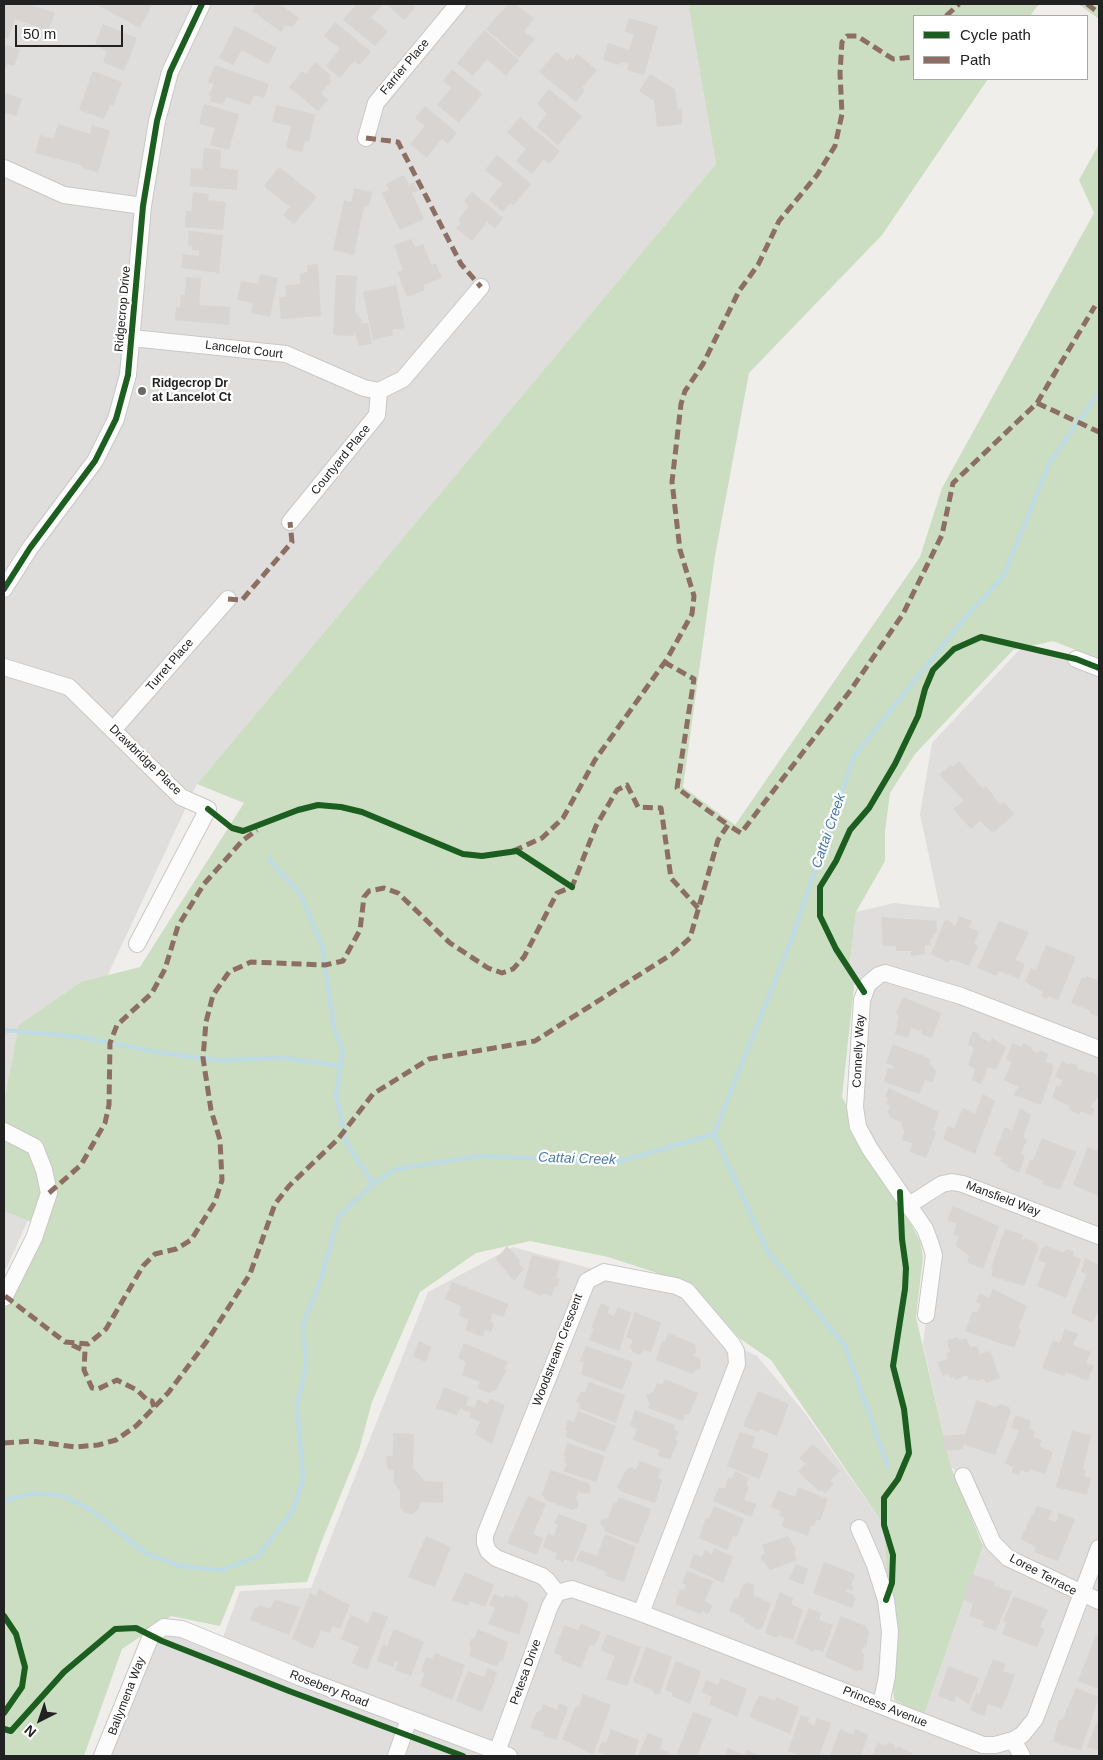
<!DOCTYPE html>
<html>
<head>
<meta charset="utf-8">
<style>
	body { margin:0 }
	#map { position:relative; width:1103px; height:1760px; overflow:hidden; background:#f0eeeb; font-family:Helvetica,sans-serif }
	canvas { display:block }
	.frame { position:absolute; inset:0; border:5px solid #222; pointer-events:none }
	.legend { position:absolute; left:913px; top:15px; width:175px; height:65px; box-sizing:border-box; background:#fff; border:1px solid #a7a7a7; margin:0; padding:6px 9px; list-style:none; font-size:15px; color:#222 }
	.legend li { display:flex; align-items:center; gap:10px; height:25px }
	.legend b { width:25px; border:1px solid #a7a7a7 }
	.north { position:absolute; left:15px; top:1695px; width:50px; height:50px; -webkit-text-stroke:4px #fff; paint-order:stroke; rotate:221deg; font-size:14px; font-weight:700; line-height:20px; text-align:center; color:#222 }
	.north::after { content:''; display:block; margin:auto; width:18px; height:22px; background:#222; clip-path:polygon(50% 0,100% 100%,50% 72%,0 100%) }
	.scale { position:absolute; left:15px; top:25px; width:108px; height:22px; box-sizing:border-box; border:2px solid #222; border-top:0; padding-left:6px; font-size:15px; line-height:18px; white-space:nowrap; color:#222; -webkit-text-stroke:4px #fff; paint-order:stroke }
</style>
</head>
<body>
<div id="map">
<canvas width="1103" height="1760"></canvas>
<div class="frame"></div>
<ul class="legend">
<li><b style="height:6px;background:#1b5e20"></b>Cycle path</li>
<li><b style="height:6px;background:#8d6e63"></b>Path</li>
</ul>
<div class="north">N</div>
<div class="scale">50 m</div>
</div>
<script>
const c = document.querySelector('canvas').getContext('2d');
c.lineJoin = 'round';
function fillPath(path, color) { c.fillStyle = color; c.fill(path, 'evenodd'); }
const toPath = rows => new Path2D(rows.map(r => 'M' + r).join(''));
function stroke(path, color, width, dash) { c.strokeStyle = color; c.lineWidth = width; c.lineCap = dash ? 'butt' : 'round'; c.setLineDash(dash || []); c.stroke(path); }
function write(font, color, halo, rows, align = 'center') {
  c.font = font + ' Helvetica,sans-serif'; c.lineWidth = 4.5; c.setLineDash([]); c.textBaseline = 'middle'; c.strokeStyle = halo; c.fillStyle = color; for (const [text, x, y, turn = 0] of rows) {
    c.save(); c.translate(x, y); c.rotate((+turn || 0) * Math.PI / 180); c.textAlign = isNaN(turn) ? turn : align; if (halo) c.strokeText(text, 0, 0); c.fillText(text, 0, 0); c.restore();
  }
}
fillPath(toPath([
	[4,4,688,4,716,164,197,784,97,998,40,1194,4,1273],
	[1023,646,1076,659,1099,668,1099,1756,102,1756,164,1627,220,1645,240,1591,311,1588,428,1292,513,1247,604,1272,670,1285,732,1344,757,1356,805,1413,884,1525,893,1555,881,1705,922,1721,983,1546,983,1523,963,1476,951,1467,923,1344,934,1255,858,1127,864,992,849,969,856,912,894,903,940,908,920,814,932,743]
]), '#dfdedc');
fillPath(toPath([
	[688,4,1039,4,1030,16,914,16,914,79,988,79,882,235,749,373,715,556,683,787,735,825,920,557,942,488,1094,213,1079,180,1099,144,1099,659,1053,641,1013,650,915,754,890,793,885,831,885,861,856,912,849,969,855,978,842,1097,920,1241,923,1257,916,1317,951,1467,983,1546,924,1715,894,1700,884,1525,771,1360,739,1338,691,1284,608,1257,530,1241,476,1253,420,1292,372,1402,359,1450,321,1543,307,1582,236,1586,220,1626,171,1616,122,1649,84,1756,4,1756,4,1306,39,1225,4,1211,4,1103,19,1025,81,982,140,967,244,803,197,784,716,164],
	[1078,4,1099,4,1099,19]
]), '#cbdec1');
stroke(toPath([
	[269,859,301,895,322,946,334,1028,343,1050,336,1095,347,1144,373,1184],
	[4,1030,81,1037,156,1052,218,1060,286,1058,341,1066],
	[714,1134,768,1252,845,1346,888,1467],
	[4,1501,33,1493,64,1496,91,1510,147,1554,181,1566,221,1570,257,1557,293,1511,303,1479,297,1404,306,1368,303,1324,320,1282,339,1216,373,1184,396,1169,480,1156,618,1162,714,1134,792,938,854,756,965,618,1003,577,1049,464,1099,392]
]), '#bfdbe3', 4.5);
fillPath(toPath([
	[4,4,29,4,55,13,48,31,15,19,8,39,4,37],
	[99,4,151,4,152,5,140,28,99,6],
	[253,4,280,4,299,18,292,27,286,25,281,32,252,11,255,6],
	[357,4,382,5,371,18,388,31,375,46,343,20],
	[386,4,412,4,416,7,404,20],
	[508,4,516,4,534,19,524,31,535,39,519,58,486,29],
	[629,18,658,26,644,75,627,70,629,64,620,62,619,65,603,60,608,43,629,50,634,34,625,31],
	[335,22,371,52,359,65,354,61,340,78,326,66,340,49,324,36],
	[103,24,137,38,124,71,103,62,107,51,95,45],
	[235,26,277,48,268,64,242,50,233,65,219,58],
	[484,30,519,60,506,76,487,59,473,76,457,63],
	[4,44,20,50,14,66,7,64,4,72],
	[556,52,567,61,570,57,572,60,577,54,597,70,582,88,585,90,576,102,539,72],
	[315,62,331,76,329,79,332,81,321,93,328,100,318,111,289,87,302,71,306,74],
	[217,66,269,84,264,98,254,95,250,105,226,97,223,105,210,101,211,96,209,94,214,84,208,82,214,67],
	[452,69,482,94,459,123,437,105,451,88,443,81],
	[93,71,122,82,113,106,110,105,104,119,79,110],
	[650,74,675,89,678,110,682,108,682,124,657,127,654,101,639,91],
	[549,89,582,116,558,145,537,127,547,114,537,103],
	[4,92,22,99,16,116,4,112],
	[204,104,239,114,229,150,210,145,215,128,199,124],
	[276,105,315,114,309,142,305,141,302,152,286,148,291,126,272,122],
	[425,106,457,133,448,144,442,139,426,158,410,144,425,126,415,118],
	[520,117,560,151,549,164,544,159,532,174,516,161,526,149,507,132],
	[58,124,90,134,92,125,110,131,98,173,81,167,81,165,35,153,40,135,54,139],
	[204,148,221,150,220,168,238,170,237,190,190,186,191,168,202,169],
	[497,155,531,184,514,205,510,203,503,212,489,200,503,184,485,170],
	[279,167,317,197,294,224,283,215,290,207,264,186],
	[404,175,409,185,414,182,418,191,412,193,424,219,400,230,382,193,389,190,386,184],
	[354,188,372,192,369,206,364,206,354,255,333,250,344,200,351,202],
	[193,192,209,194,208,200,226,202,223,230,185,227,186,211,191,211],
	[472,192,503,218,495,228,487,222,472,241,456,228,461,223,458,220,469,206,464,201],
	[189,231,223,235,219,273,181,268,183,254,199,256,199,250,192,250,192,246,188,245],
	[411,239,415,247,423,244,431,265,436,263,442,278,423,285,425,290,407,297,397,272,403,270,394,245],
	[318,264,321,316,281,319,279,297,286,297,285,285,300,284,300,273,307,272,307,265],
	[260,274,278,278,270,317,251,313,253,303,237,300,241,281,258,284],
	[336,275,357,276,355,311,362,321,359,324,368,323,372,344,359,346,354,330,354,336,333,335],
	[186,277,201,278,199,305,230,307,229,325,175,320,176,307,180,308,181,295,185,295],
	[396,285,405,328,392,330,393,335,373,340,363,292],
	[959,761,983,789,986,786,1000,805,1004,802,1014,814,993,833,980,821,971,829,953,809,964,801,939,774,951,765,953,767],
	[959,916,972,921,969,927,979,931,974,944,978,946,969,966,950,959,949,963,931,954,944,922,948,920,955,926],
	[881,917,936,921,937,932,933,935,933,938,930,939,931,945,925,945,925,954,911,956,911,951,896,951,896,946,883,946],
	[999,921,1029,932,1015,960,1025,964,1019,979,999,971,997,976,977,968],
	[1046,945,1076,957,1058,1000,1049,996,1047,999,1041,996,1043,992,1025,982,1031,968,1036,970],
	[1086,976,1099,981,1099,1017,1090,1013,1091,1011,1071,1003,1082,977,1086,978],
	[903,997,941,1013,932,1038,921,1034,922,1031,911,1028,908,1038,895,1034,899,1015,896,1013],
	[973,1031,980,1034,979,1037,990,1042,992,1038,1006,1047,996,1070,988,1067,981,1084,972,1080,975,1069,968,1065,974,1048,968,1045],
	[1013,1043,1022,1047,1023,1043,1032,1047,1031,1050,1038,1053,1040,1050,1048,1054,1045,1062,1053,1064,1052,1067,1054,1067,1041,1105,1014,1095,1018,1087,1004,1080,1012,1062,1006,1059],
	[893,1044,931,1059,929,1063,936,1071,933,1082,925,1080,919,1094,884,1082,888,1068,893,1069,894,1066,886,1063],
	[1062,1061,1069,1065,1071,1063,1077,1065,1077,1068,1090,1073,1091,1071,1099,1077,1099,1095,1090,1107,1095,1109,1092,1116,1081,1111,1079,1115,1069,1109,1070,1106,1052,1098,1056,1086,1060,1087,1063,1080,1055,1077],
	[889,1088,939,1112,933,1130,936,1132,926,1158,910,1152,912,1143,902,1140,904,1132,901,1122,889,1117,890,1114,887,1113,890,1106,886,1104,888,1098,885,1097],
	[983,1094,995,1101,975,1154,943,1139,948,1126,954,1129,963,1108,975,1114],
	[1020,1108,1031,1115,1023,1137,1027,1139,1021,1154,1025,1156,1019,1173,1007,1167,1008,1165,1000,1161,1002,1158,994,1155,1005,1127,1012,1131],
	[1042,1138,1076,1152,1060,1190,1042,1184,1044,1181,1025,1173,1030,1160,1033,1161],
	[1088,1147,1099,1152,1099,1196,1073,1185],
	[953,1206,999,1226,983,1269,967,1262,969,1256,955,1245,959,1237,953,1234,957,1224,947,1220],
	[1005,1229,1023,1235,1021,1239,1024,1240,1025,1238,1038,1244,1037,1246,1039,1247,1024,1286,991,1276,993,1269,991,1268],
	[1045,1245,1064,1253,1066,1249,1074,1252,1072,1256,1081,1259,1066,1298,1037,1286,1046,1263,1038,1260,1042,1247,1044,1248],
	[507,1246,520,1260,518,1263,524,1269,514,1281,496,1259],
	[532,1255,560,1262,556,1278,559,1279,558,1287,555,1286,551,1296,542,1293,541,1296,523,1287],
	[1085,1258,1099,1265,1099,1310,1092,1323,1071,1313,1087,1274,1081,1272],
	[452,1282,509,1304,503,1317,493,1313,490,1322,494,1323,491,1332,485,1330,483,1337,465,1330,469,1320,459,1315,461,1306,445,1299],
	[993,1289,1027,1306,1018,1328,1021,1330,1014,1348,965,1331,973,1311,977,1313,981,1304,976,1302,980,1293,989,1298],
	[601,1303,610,1307,607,1313,614,1316,618,1307,631,1313,619,1351,589,1340,594,1329,591,1328],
	[635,1312,661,1323,651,1352,644,1350,640,1355,633,1352,630,1347,633,1340,626,1337],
	[1065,1329,1078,1334,1073,1345,1091,1352,1086,1363,1094,1366,1087,1381,1066,1372,1064,1376,1042,1368,1053,1340,1060,1343],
	[668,1333,695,1344,696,1353,692,1355,700,1358,701,1362,700,1368,695,1370,693,1374,656,1360,662,1341,665,1342],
	[958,1337,959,1340,966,1338,970,1347,977,1346,980,1354,990,1351,1000,1378,986,1383,984,1379,976,1381,975,1379,969,1380,967,1375,955,1380,955,1377,950,1378,948,1373,943,1376,937,1362,948,1359,946,1353,950,1352,947,1340],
	[419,1341,431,1347,426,1362,413,1357],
	[464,1343,508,1362,504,1369,507,1370,496,1390,489,1393,478,1388,480,1382,462,1375,466,1362,458,1358],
	[586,1346,633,1362,622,1390,581,1374,584,1362,580,1361],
	[665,1379,698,1393,689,1415,685,1414,683,1421,648,1408,650,1404,646,1395,654,1391,657,1383,662,1385],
	[589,1382,625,1395,616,1423,579,1408,580,1403,576,1402,581,1391,585,1393],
	[444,1387,469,1397,466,1405,474,1408,478,1399,487,1404,490,1399,505,1405,492,1444,475,1434,480,1422,470,1417,471,1413,460,1408,457,1415,436,1408],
	[758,1391,789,1404,777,1436,760,1429,758,1432,743,1426],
	[977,1400,995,1407,1002,1404,1009,1407,1011,1412,995,1455,963,1444,964,1449,945,1451,942,1436,965,1434],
	[635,1410,675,1425,674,1429,679,1431,675,1440,678,1441,670,1460,658,1455,660,1450,633,1440,637,1429,630,1426],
	[578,1411,616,1426,605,1452,565,1437,568,1431,565,1430,568,1420,574,1422],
	[1016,1415,1031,1421,1029,1428,1035,1431,1033,1437,1042,1440,1039,1446,1053,1452,1045,1474,1030,1469,1028,1473,1021,1470,1019,1475,1012,1472,1013,1467,1005,1463,1019,1431,1011,1427],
	[1072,1431,1091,1435,1083,1469,1086,1470,1084,1476,1091,1478,1087,1495,1056,1487],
	[740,1432,756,1437,752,1447,769,1454,759,1479,727,1466],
	[393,1433,414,1434,413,1468,425,1481,443,1482,443,1503,420,1502,420,1507,413,1514,405,1513,400,1507,400,1490,393,1482,394,1470,389,1470,387,1466,386,1457,393,1455],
	[568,1443,605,1456,596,1482,563,1471,567,1464,564,1462,566,1456,563,1455],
	[813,1444,840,1471,830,1481,834,1484,825,1493,821,1490,819,1491,798,1471,806,1464,799,1458],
	[640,1461,661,1469,658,1478,662,1480,655,1503,620,1491,617,1486,627,1469,631,1467,636,1470],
	[551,1470,588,1483,591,1488,590,1493,585,1494,578,1492,576,1498,578,1502,578,1507,572,1510,546,1500,542,1494],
	[735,1471,749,1478,746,1485,749,1487,744,1500,757,1504,751,1517,713,1501,719,1487,725,1489,728,1478,732,1479],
	[798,1487,828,1499,820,1521,817,1519,814,1526,811,1526,808,1536,781,1526,785,1518,779,1515,781,1511,771,1507,778,1490,795,1497],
	[528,1496,546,1504,533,1534,543,1538,537,1555,507,1543],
	[619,1497,651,1509,638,1544,604,1531,605,1529,600,1524,602,1519,608,1518,614,1502,616,1504],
	[714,1506,744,1519,737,1537,733,1536,727,1550,699,1538,706,1518,709,1519],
	[1037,1506,1052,1511,1048,1519,1056,1522,1059,1513,1075,1519,1058,1561,1034,1552,1036,1547,1020,1539],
	[559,1514,588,1525,573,1562,564,1559,564,1562,555,1559,557,1553,543,1547,548,1533,554,1536,558,1525,554,1523],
	[605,1534,636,1547,624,1582,605,1576,607,1572,576,1560,581,1550,597,1556],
	[426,1536,451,1547,435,1587,408,1577],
	[788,1536,796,1550,794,1551,797,1560,770,1570,762,1560,761,1556,765,1553,762,1545],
	[714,1548,733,1557,723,1583,689,1567,694,1554,702,1557,705,1550,712,1554],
	[824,1562,855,1574,851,1585,854,1587,852,1591,848,1589,846,1592,854,1595,853,1597,856,1598,852,1608,813,1593],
	[796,1564,808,1569,803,1585,789,1579],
	[687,1571,713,1581,705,1601,712,1606,710,1612,707,1614,702,1611,700,1614,675,1604,680,1589,684,1590,686,1585,682,1583],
	[465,1572,494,1585,485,1607,470,1601,468,1606,452,1600],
	[971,1574,995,1582,994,1586,1012,1592,996,1631,982,1626,984,1621,969,1616,973,1604,964,1600],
	[748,1583,754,1585,753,1595,771,1604,762,1628,758,1630,744,1621,745,1618,729,1611,735,1598,738,1599,743,1585],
	[319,1589,350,1605,340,1629,332,1626,330,1633,321,1630,313,1649,292,1639,310,1593,316,1596],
	[780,1592,793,1598,791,1604,803,1610,793,1640,778,1635,777,1638,765,1633],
	[494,1594,504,1598,505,1595,514,1598,515,1595,529,1604,519,1635,488,1624,495,1608,489,1605],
	[1014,1596,1048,1610,1040,1627,1045,1629,1037,1647,1002,1634,1007,1622,1003,1621],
	[275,1600,300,1607,289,1635,250,1620,255,1607,257,1608,259,1605,270,1609],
	[809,1608,821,1613,819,1620,833,1625,823,1652,814,1649,814,1652,795,1643],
	[373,1611,388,1617,367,1670,352,1663,359,1647,341,1639,351,1615,368,1623],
	[841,1616,866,1626,869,1632,866,1648,864,1647,861,1652,864,1654,863,1669,857,1671,825,1657],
	[581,1624,601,1632,594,1646,590,1644,581,1668,561,1660,562,1656,554,1653,564,1625,578,1630],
	[394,1629,424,1642,411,1676,395,1670,398,1663,395,1661,393,1667,377,1661,383,1644,387,1646],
	[478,1629,508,1642,503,1661,500,1660,497,1667,469,1656,471,1649,469,1645,471,1639,475,1637],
	[607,1634,641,1647,627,1686,606,1679,615,1656,601,1650],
	[1096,1635,1099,1636,1099,1689,1078,1681],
	[646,1647,672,1657,660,1693,656,1695,651,1689,633,1682],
	[435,1653,465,1665,452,1700,420,1686,425,1673,421,1672,426,1657,432,1659],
	[993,1659,1006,1664,1003,1671,1015,1675,1002,1709,988,1704,984,1716,970,1710,976,1693,979,1695],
	[676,1661,701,1671,690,1704,672,1696,673,1693,665,1690],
	[948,1666,979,1678,969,1704,956,1696,954,1702,938,1696],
	[488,1668,497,1673,482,1712,456,1701,468,1671,484,1677],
	[721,1678,747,1689,737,1717,709,1704,712,1697,702,1692,706,1680,718,1685],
	[1076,1688,1099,1697,1081,1750,1053,1742,1059,1720,1062,1721],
	[583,1694,611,1705,593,1755,562,1739,576,1706,579,1707],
	[759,1695,775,1701,776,1697,799,1707,790,1734,749,1717],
	[559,1703,568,1707,556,1740,543,1736,545,1733,530,1727,537,1712,541,1710,543,1704,557,1710],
	[693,1712,712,1719,697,1756,676,1756],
	[801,1715,809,1718,808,1722,814,1726,817,1718,831,1723,819,1756,801,1756,788,1751],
	[1099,1716,1099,1751,1087,1747],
	[611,1729,639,1740,634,1756,608,1756,598,1752,602,1741,606,1743],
	[840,1729,853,1735,855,1729,868,1735,861,1756,830,1756],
	[648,1733,663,1739,660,1749,669,1752,667,1756,638,1756],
	[878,1743,885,1745,889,1743,894,1745,896,1750,897,1746,912,1753,911,1756,872,1756],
	[728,1748,744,1755,746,1750,762,1756,725,1756]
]), '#d7d4d2');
const minor = toPath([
	[366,138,376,103,458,4],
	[4,168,64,195,143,206],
	[132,338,286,354,364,388,379,391],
	[290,522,377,415,379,391,403,379,481,287],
	[4,589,30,548,95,461,116,419,128,375,143,206,157,121,170,72,202,4],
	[1076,659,1099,668],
	[4,667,69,687,181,797,208,809,137,944],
	[113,730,228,599],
	[4,1131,35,1147,44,1170,49,1193,34,1238,4,1298],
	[909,1205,942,1184,952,1182,963,1184,1099,1236],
	[926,1315,934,1255,930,1242,925,1229,870,1149,858,1127,855,1107,862,1000,868,984,879,975,885,973,961,996,1099,1049],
	[963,1476,993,1543,1008,1558,1099,1601],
	[859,1528,875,1565,886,1600,890,1632,887,1676,881,1705],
	[557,1593,547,1580,542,1576,496,1558,488,1551,485,1543,485,1535,587,1281,604,1272,676,1286,687,1291,732,1344,736,1351,737,1364,641,1613],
	[557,1593,572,1589,641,1613,931,1725,983,1745,995,1745,1013,1740,1022,1735,1035,1719,1099,1548],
	[1013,1740,1022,1756],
	[497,1752,550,1606,557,1593],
	[102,1756,151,1636,164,1627,182,1629,299,1677,509,1756],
	[396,1756,409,1719]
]);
stroke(minor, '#c9c8c7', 18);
stroke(minor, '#fdfcfc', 16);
stroke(toPath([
	[1087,4,1099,13],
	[946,16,959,4],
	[366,138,398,142,461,264,481,287],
	[1037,403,1099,432],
	[228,599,242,600,292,542,290,522],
	[664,662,694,679,677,788,728,825],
	[513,851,542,838,563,818,595,760,667,659,692,614,694,596,680,550,672,482,681,404,685,391,703,364,739,291,758,265,779,221,817,175,835,146,842,114,840,73,842,42,847,36,857,36,893,59,914,57],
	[49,1193,81,1165,105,1123,109,1105,110,1043,117,1025,152,993,165,969,178,926,204,884,242,841,257,830],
	[5,1296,65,1342,88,1344,106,1329,143,1266,155,1254,176,1249,191,1240,215,1202,222,1180,220,1140,211,1110,203,1058,206,1022,213,995,229,972,251,962,325,965,343,961,360,930,364,897,369,891,384,888,398,893,450,943,488,968,502,973,513,969,524,957,557,893,572,887,596,826,617,790,627,785,638,807,661,808,671,878,698,908],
	[72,1345,85,1351,84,1370,92,1388,98,1389,117,1380,137,1390,147,1400,152,1401,154,1407],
	[4,1443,32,1441,75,1447,98,1445,116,1440,136,1426,168,1393,207,1341,250,1274,275,1204,289,1186,338,1139,373,1094,429,1059,535,1041,672,954,690,938,718,840,728,825,741,833,850,691,903,614,942,535,953,483,1037,403,1095,306]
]), '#8d6e63', 5, [10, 5]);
stroke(toPath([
	[4,589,30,548,95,461,116,419,128,375,143,206,157,121,170,72,202,4],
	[208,809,232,828,243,831,298,810,318,805,341,807,362,812,463,854,482,856,517,851,572,887],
	[864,992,836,949,820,916,820,887,836,861,850,830,869,808,895,764,918,716,925,689,933,670,954,649,981,637,1076,659,1099,668],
	[886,1600,892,1583,893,1555,884,1525,884,1498,898,1479,909,1453,904,1409,893,1366,905,1289,906,1268,902,1239,900,1192],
	[4,1616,16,1634,25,1667,22,1687,4,1713],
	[4,1729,11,1731,64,1672,115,1629,136,1628,162,1641,289,1691,463,1756]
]), '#1b5e20', 6);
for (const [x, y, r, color] of [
	[142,391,5,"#6a6968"]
]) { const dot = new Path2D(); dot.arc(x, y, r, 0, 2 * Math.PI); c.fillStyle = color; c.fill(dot); stroke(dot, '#fff', 2); }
write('12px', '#222', '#fff', [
	["Farrier Place",405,67,-50],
	["Ridgecrop Drive",123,309,-85],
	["Lancelot Court",244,350,7],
	["Courtyard Place",341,460,-51],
	["Turret Place",170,665,-49],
	["Drawbridge Place",145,760,44],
	["Connelly Way",859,1051,-87],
	["Mansfield Way",1003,1199,21],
	["Woodstream Crescent",558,1350,-69],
	["Loree Terrace",1043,1575,28],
	["Petesa Drive",526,1672,-70],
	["Rosebery Road",329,1689,21],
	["Ballymena Way",127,1696,-69],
	["Princess Avenue",885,1707,22]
]);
write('bold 12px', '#222', '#fff', [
	["Ridgecrop Dr",152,384],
	["at Lancelot Ct",152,398]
], 'left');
write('italic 14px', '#4a7aab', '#fff', [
	["Cattai Creek",829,831,-71],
	["Cattai Creek",577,1159,2]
]);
</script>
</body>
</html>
